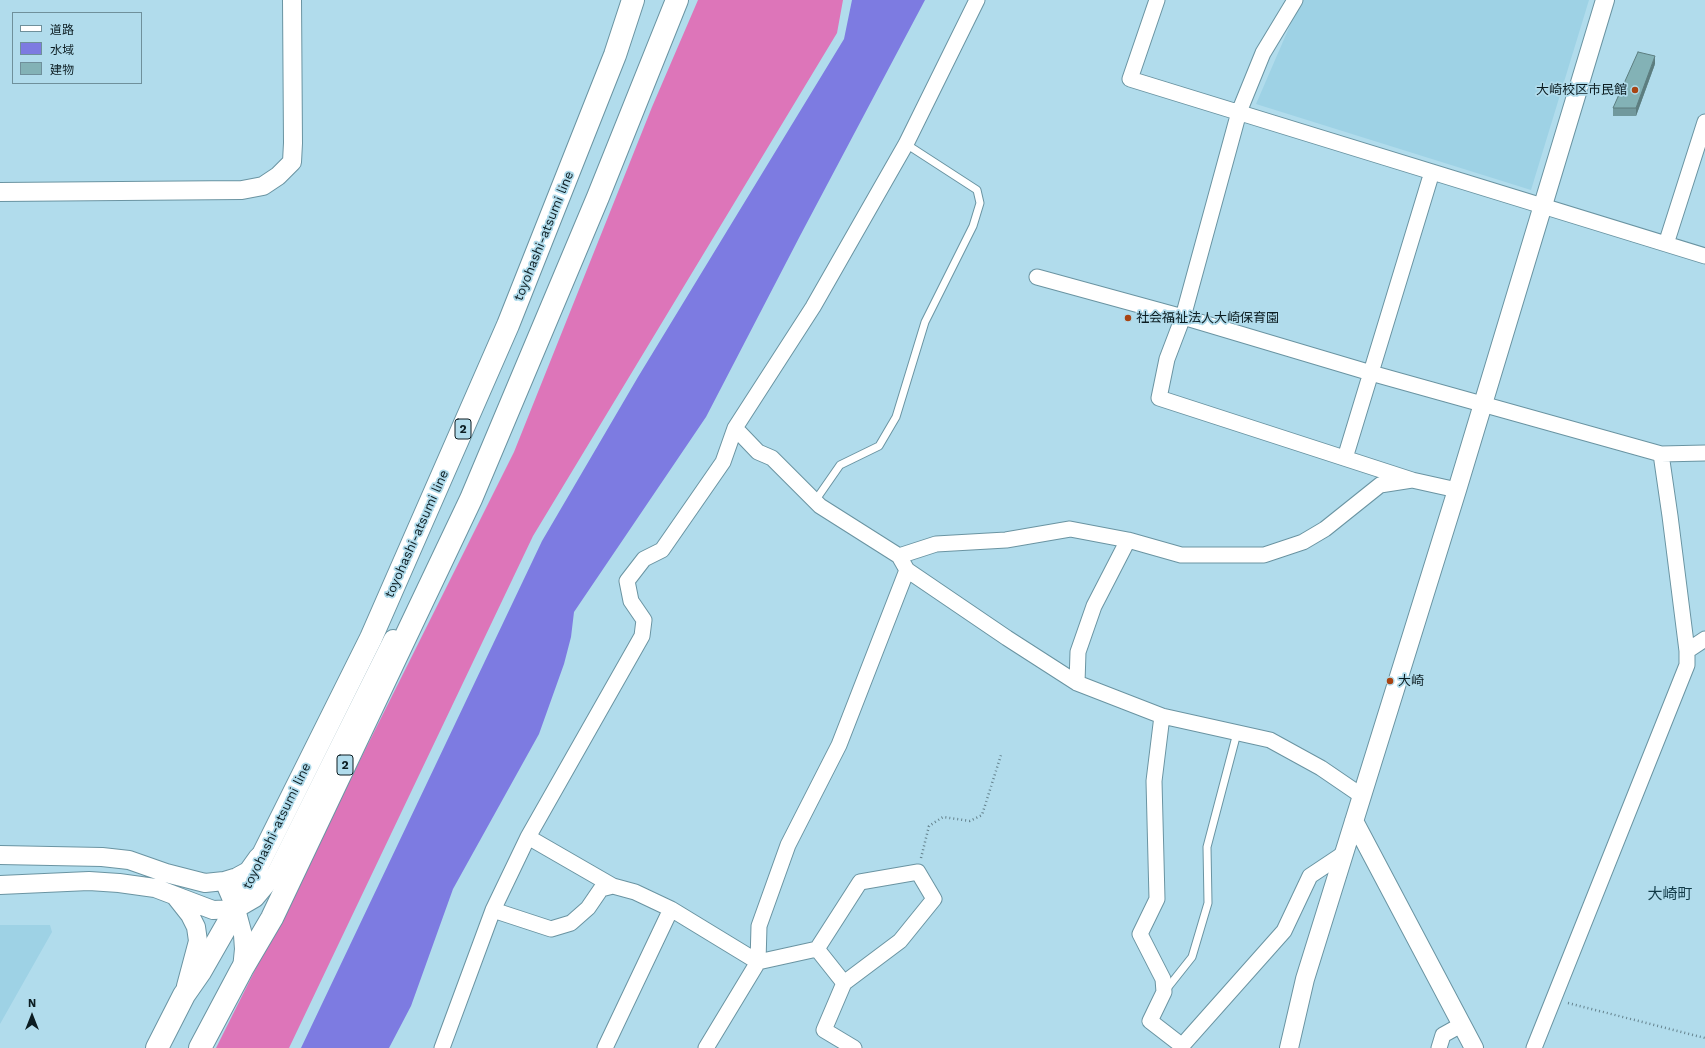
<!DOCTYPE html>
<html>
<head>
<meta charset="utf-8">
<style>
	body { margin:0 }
	#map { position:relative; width:1705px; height:1048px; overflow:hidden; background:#b1dcec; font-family:"Work Sans","Noto Sans JP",sans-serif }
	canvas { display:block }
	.legend { position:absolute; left:12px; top:12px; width:130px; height:72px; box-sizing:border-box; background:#b1dcec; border:1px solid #6f909b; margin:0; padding:5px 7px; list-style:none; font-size:12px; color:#0c1d22 }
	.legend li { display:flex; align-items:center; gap:8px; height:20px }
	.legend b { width:20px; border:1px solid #6f909b }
	.north { position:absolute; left:12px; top:996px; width:40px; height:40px; -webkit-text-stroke:3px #b1dcec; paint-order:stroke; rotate:0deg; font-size:11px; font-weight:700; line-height:16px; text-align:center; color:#0c1d22 }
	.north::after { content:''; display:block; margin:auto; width:14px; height:18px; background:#0c1d22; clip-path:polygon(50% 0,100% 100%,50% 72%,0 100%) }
</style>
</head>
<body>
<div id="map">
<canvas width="1705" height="1048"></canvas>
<ul class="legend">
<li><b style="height:5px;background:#fff"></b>道路</li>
<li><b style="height:11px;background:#7d7be1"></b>水域</li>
<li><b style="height:11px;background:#83b2b6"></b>建物</li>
</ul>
<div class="north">N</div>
</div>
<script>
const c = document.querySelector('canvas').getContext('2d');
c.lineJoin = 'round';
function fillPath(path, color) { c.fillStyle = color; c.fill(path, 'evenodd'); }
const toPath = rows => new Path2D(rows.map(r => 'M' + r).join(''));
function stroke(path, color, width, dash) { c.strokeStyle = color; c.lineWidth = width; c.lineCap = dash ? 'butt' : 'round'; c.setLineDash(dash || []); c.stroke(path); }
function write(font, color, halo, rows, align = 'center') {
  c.font = font + ' "Work Sans","Noto Sans JP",sans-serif'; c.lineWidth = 3.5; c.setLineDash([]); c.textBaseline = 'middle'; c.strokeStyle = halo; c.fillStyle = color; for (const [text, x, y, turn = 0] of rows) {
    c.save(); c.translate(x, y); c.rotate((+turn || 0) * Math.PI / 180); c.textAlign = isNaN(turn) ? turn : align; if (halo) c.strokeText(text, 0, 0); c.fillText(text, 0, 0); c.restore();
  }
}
fillPath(toPath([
	[1301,0,1589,0,1531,190,1256,104],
	[0,925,50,925,52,932,0,1024]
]), '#9ed2e5');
fillPath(toPath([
	[698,0,843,0,837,33,533,536,289,1048,216,1048,514,452,652,107]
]), '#dd75b9');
fillPath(toPath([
	[852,0,925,0,801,234,706,417,574,612,571,637,564,664,539,734,453,889,411,1006,389,1048,301,1048,542,541,638,377,844,39]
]), '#7d7be1');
const service = toPath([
	[815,501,840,465,879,446,896,417,925,322,973,226,980,203,977,190,906,144],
	[1165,991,1192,957,1208,903,1207,847,1237,733]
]);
const minor = toPath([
	[1157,0,1130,79,1705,256],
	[1295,0,1263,53,1239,112,1183,317,1167,359,1159,398,1412,480],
	[1666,244,1705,122],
	[1037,277,1183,317,1371,373,1661,454,1705,453],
	[735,428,758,452,772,458,820,506,899,556,907,570,1007,638,1077,683,1162,716,1270,740,1321,768,1362,796],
	[1345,458,1432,172],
	[899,556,936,544,1006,540,1070,529,1128,540,1181,555,1264,555,1303,542,1325,529,1380,485,1412,480,1457,490],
	[1687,651,1705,639],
	[1077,683,1078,652,1094,606,1128,540],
	[1162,716,1154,781,1157,899,1140,934,1163,979,1164,992,1150,1021,1181,1045],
	[528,837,613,886],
	[493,910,551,929,571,923,588,908,601,889,613,886,635,892,671,909,758,962,817,949,860,882,918,872,934,899,900,941,844,983,824,1030,854,1048],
	[817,949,844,983],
	[442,1048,493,910,528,837,642,636,644,620,631,601,627,581,644,559,662,550,723,462,735,428,813,307,906,144,977,0],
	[605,1048,671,909],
	[706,1048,758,962,759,926,788,845,839,745,907,570],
	[1180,1048,1284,931,1310,876,1343,854],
	[1439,1048,1443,1035,1461,1025],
	[1534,1048,1687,665,1687,651,1670,516,1661,454]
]);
const tertiary = toPath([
	[0,192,242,190,263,186,278,176,292,162,293,143,292,0],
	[1354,821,1474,1048],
	[0,855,102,857,129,860,166,873,205,883,224,881,237,877,248,871,258,857],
	[224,881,236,909,243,935,244,949,242,969],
	[0,885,89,881,119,883,155,888,213,910,236,909,255,898,276,873,393,639],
	[175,896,190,915,196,927,198,941,186,986],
	[1289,1048,1305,979,1457,490,1605,0]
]);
const primary = toPath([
	[157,1048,184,995,200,972,236,909,371,638,508,325,615,55,633,0],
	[200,1048,242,969,272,918,471,499,598,197,677,0]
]);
stroke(service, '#6a94a2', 9);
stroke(minor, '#6a94a2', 17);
stroke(tertiary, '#6a94a2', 20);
stroke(primary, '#6a94a2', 24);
stroke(toPath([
	[921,858,929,826,943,817,970,821,982,815,1001,755],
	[1568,1003,1705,1038]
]), '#65838e', 2.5, [1, 3]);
stroke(service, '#fff', 7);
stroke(minor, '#fff', 15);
stroke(tertiary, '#fff', 18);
stroke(primary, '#fff', 22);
fillPath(toPath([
	[1655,64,1636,116,1613,116,1613,108]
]), '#71999d');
fillPath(toPath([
	[1655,56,1655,64,1636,116,1636,108]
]), '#5c7d7f');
const building = toPath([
	[1638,52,1655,56,1636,108,1613,108,1638,52]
]);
fillPath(building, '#83b2b6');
stroke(building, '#5c7d7f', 1);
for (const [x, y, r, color] of [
	[1635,90,4,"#a84413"],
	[1128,318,4,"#a84413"],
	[1390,681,4,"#a84413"]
]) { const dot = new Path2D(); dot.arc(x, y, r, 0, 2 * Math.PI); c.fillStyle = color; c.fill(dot); stroke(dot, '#b1dcec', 1.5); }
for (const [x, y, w] of [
	[463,429,16],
	[345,765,16]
]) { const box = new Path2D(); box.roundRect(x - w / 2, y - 10, w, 20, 3); c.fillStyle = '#b1dcec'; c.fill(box); stroke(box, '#0c1d22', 1); }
write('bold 12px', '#0c1d22', null, [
	["2",463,429],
	["2",345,765]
]);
write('13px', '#0c1d22', '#b1dcec', [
	["大崎校区市民館",1627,90,"right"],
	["社会福祉法人大崎保育園",1136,318],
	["大崎",1398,681]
], 'left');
write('13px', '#0c1d22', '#b1dcec', [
	["toyohashi-atsumi line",544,236,-68],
	["toyohashi-atsumi line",417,534,-66],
	["toyohashi-atsumi line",277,826,-64]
]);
write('15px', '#113a47', '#b1dcec', [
	["大崎町",1670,895]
]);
</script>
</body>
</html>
